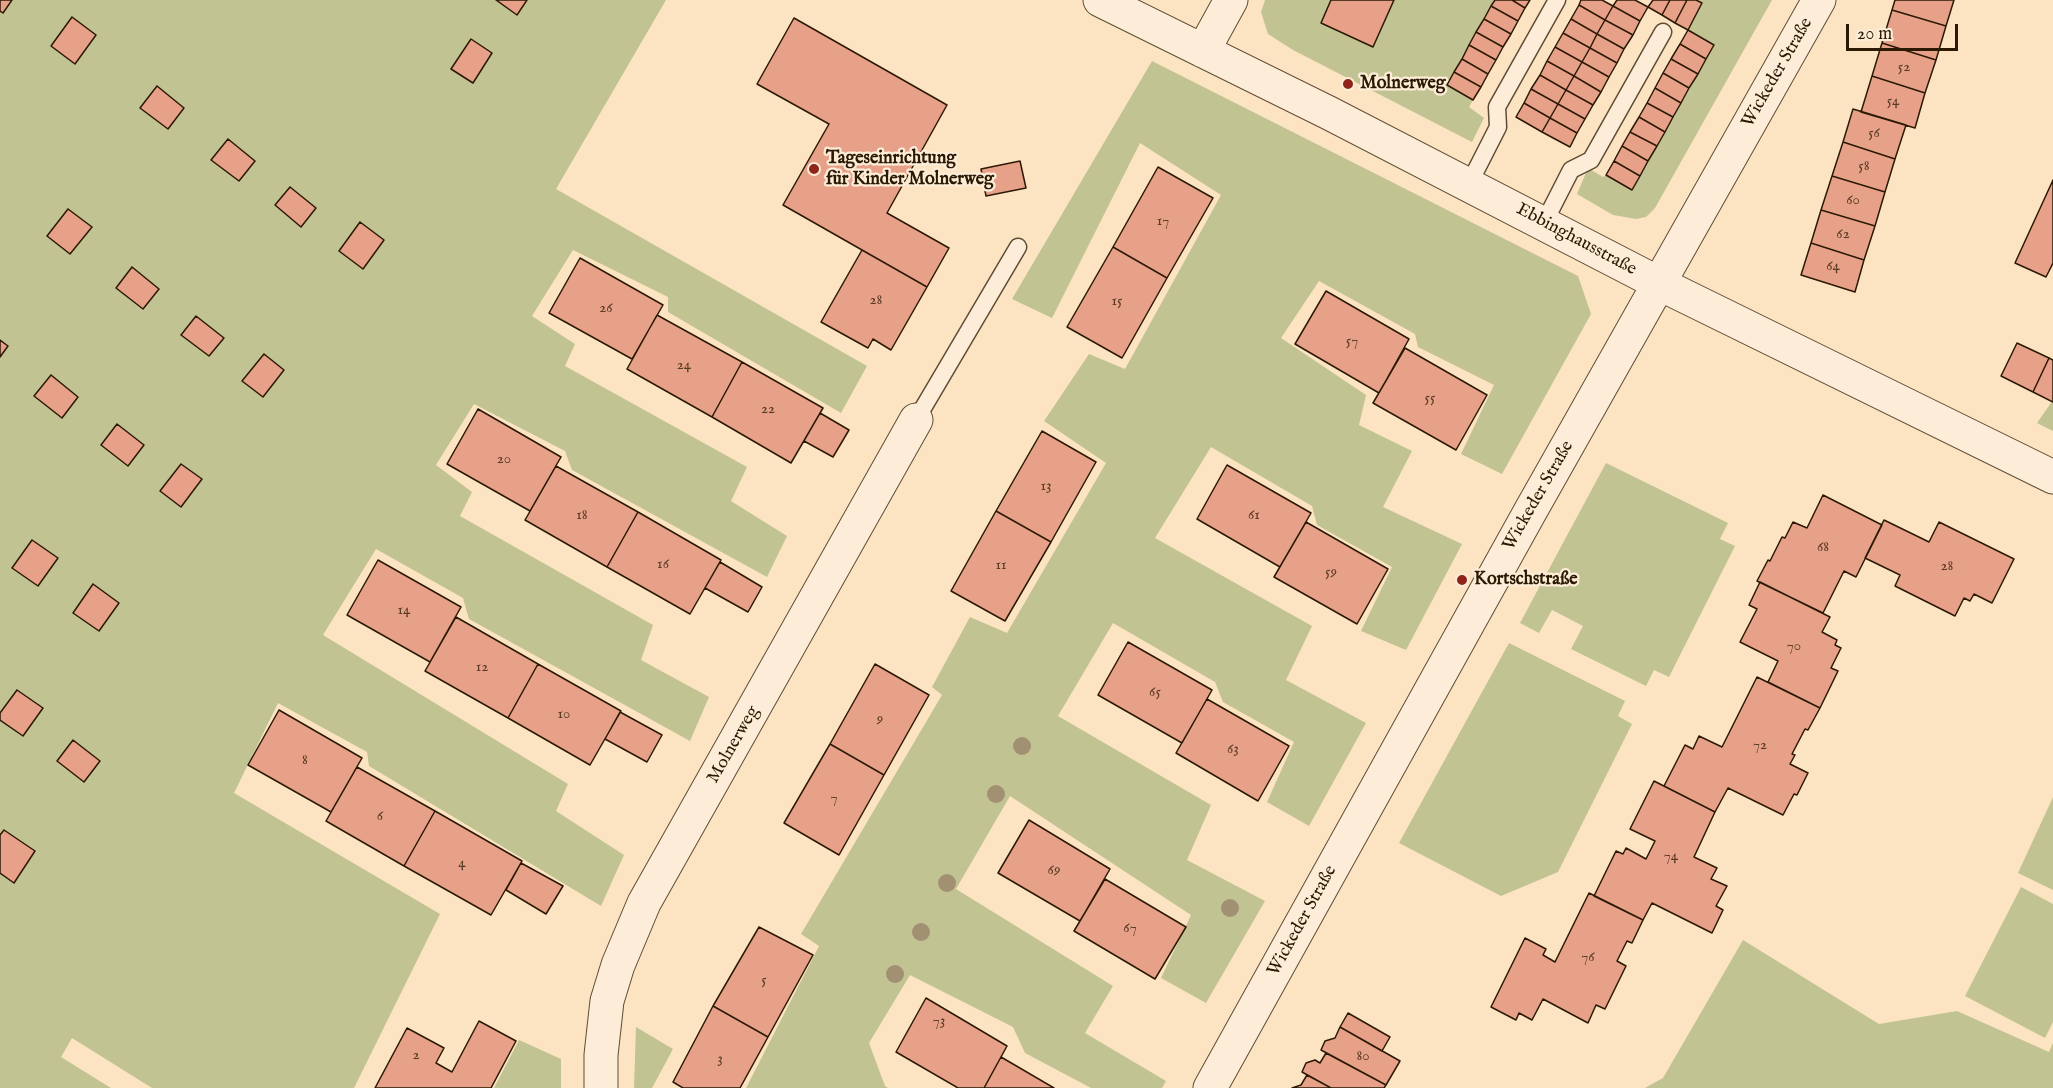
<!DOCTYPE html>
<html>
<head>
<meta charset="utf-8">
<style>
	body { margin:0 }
	#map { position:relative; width:2053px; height:1088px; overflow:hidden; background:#fce4c3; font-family:"IM FELL English",serif }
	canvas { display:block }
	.scale { position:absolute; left:1846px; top:24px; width:112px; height:27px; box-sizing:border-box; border:3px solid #2b1904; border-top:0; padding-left:8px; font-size:18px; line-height:21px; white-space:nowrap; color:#2b1904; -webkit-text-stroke:4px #fdedd8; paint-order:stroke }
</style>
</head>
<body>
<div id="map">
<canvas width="2053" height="1088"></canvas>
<div class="scale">20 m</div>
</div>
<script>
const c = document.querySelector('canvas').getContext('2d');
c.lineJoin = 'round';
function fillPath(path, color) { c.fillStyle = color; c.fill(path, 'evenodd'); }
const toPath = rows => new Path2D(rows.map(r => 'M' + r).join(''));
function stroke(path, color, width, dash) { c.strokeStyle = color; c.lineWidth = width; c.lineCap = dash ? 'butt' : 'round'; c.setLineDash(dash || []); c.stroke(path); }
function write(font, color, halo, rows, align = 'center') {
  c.font = font + ' "IM FELL English",serif'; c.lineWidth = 4.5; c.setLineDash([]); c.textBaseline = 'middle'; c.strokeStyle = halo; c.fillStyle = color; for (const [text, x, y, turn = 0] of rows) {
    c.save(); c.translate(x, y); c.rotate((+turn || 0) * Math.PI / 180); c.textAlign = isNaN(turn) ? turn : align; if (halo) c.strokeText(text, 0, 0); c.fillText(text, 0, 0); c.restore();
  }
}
fillPath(toPath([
	[0,0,666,0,556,189,867,366,841,413,668,312,668,297,573,250,532,316,575,344,565,366,747,467,731,501,787,536,767,577,572,470,565,451,474,404,436,465,472,492,460,516,653,625,641,660,709,697,690,741,469,619,463,598,376,549,323,635,568,784,556,811,624,855,601,906,369,766,367,752,278,703,234,793,440,914,354,1088,152,1088,72,1038,61,1057,111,1088,0,1088],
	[1265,0,1495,0,1447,85,1473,100,1469,107,1484,118,1472,142,1293,50,1268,34,1261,12],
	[1696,0,1772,0,1655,208,1646,217,1636,219,1613,215,1577,194,1588,168,1603,177,1606,175,1632,190,1714,45,1688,30,1702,4],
	[1152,61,1578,276,1591,314,1502,474,1461,454,1494,385,1418,347,1415,334,1319,281,1281,338,1366,395,1359,425,1412,451,1383,507,1462,544,1406,650,1361,631,1392,567,1317,525,1312,506,1211,447,1155,538,1312,626,1286,680,1366,723,1309,826,1267,802,1294,742,1223,702,1215,682,1113,623,1058,716,1211,805,1187,860,1265,901,1206,1003,1161,978,1191,915,1010,796,956,889,1113,986,1085,1033,1166,1081,1162,1088,1091,1088,1025,1053,1013,1027,910,975,869,1043,885,1086,888,1088,746,1088,819,946,801,934,942,695,932,687,970,617,1007,633,1106,463,1044,421,1089,354,1125,369,1221,195,1140,143,1052,318,1012,299],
	[2053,400,2053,431,2037,423],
	[1606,463,1728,523,1720,539,1735,546,1669,677,1654,670,1646,686,1571,649,1583,626,1552,610,1539,633,1520,623],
	[1509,643,1625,701,1618,716,1632,724,1558,872,1501,896,1399,843],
	[2053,797,2053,890,2018,873],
	[2021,887,2053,904,2053,1022,2045,1038,1965,996],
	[1743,940,1879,1024,1957,1011,2049,1052,2053,1043,2053,1088,1645,1088,1663,1078],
	[636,1027,673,1049,652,1088,634,1088],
	[519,1040,561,1059,561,1088,494,1088]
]), '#c2c392');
const building = toPath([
	[0,0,12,0,3,13,0,11,0,0],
	[496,0,527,0,517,15,496,0],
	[1331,0,1394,0,1373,47,1321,23,1331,0],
	[1495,0,1512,0,1525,8,1518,21,1491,6,1495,0],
	[1512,0,1530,0,1525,8,1512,0],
	[1581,0,1602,0,1613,6,1605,20,1579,5,1581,0],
	[1617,0,1635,0,1648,7,1640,21,1613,6,1617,0],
	[1653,0,1670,0,1662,15,1648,7,1653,0],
	[1670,0,1687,0,1675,23,1662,15,1670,0],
	[1687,0,1696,0,1702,3,1688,30,1675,23,1687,0],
	[1895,0,1954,0,1946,26,1892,10,1895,0],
	[1579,5,1605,20,1597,34,1571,19,1579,5],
	[1491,6,1518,21,1511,34,1484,19,1491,6],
	[1613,6,1640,21,1633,35,1605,20,1613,6],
	[1892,10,1946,26,1936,60,1882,43,1892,10],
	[72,17,96,35,75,64,51,46,72,17],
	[794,18,947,105,887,213,949,248,927,287,783,205,829,124,757,84,794,18],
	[1484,19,1511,34,1503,47,1476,32,1484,19],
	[1571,19,1597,34,1590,48,1563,33,1571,19],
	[1605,20,1633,35,1624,49,1597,34,1605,20],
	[1688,30,1714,45,1706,59,1680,44,1688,30],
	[1476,32,1503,47,1496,60,1469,45,1476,32],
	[1563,33,1590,48,1582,62,1555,47,1563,33],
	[1597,34,1624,49,1617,63,1590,48,1597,34],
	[471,39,492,53,473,83,451,69,471,39],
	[1882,43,1936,60,1925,93,1872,76,1882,43],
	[1680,44,1706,59,1698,74,1671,59,1680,44],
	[1469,45,1496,60,1488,74,1462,59,1469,45],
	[1555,47,1582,62,1574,76,1547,61,1555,47],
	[1590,48,1617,63,1609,77,1582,62,1590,48],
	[1462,59,1488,74,1481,87,1454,72,1462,59],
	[1671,59,1698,74,1689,88,1663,73,1671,59],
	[1547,61,1574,76,1566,90,1540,75,1547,61],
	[1582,62,1609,77,1601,92,1574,76,1582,62],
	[1454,72,1481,87,1473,100,1447,85,1454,72],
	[1663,73,1689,88,1681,103,1655,88,1663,73],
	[1540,75,1566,90,1558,104,1531,89,1540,75],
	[1574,76,1601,92,1593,105,1566,90,1574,76],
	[1872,76,1925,93,1915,128,1861,112,1872,76],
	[157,86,184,108,168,129,140,108,157,86],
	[1655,88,1681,103,1673,117,1647,103,1655,88],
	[1531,89,1558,104,1550,118,1524,103,1531,89],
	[1566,90,1593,105,1585,119,1558,104,1566,90],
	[1524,103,1550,118,1542,132,1516,117,1524,103],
	[1647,103,1673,117,1665,132,1639,117,1647,103],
	[1558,104,1585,119,1577,133,1550,118,1558,104],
	[1853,109,1906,125,1895,159,1843,142,1853,109],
	[1639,117,1665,132,1657,146,1630,132,1639,117],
	[1550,118,1577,133,1570,147,1542,132,1550,118],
	[1630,132,1657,146,1648,161,1622,146,1630,132],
	[228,139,255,161,239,181,211,160,228,139],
	[1843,142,1895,159,1885,192,1832,176,1843,142],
	[1622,146,1648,161,1640,176,1614,161,1622,146],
	[1020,161,1026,188,986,196,981,169,1020,161],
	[1614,161,1640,176,1632,190,1606,175,1614,161],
	[1158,167,1213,198,1167,278,1113,247,1158,167],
	[1832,176,1885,192,1875,226,1821,210,1832,176],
	[2053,180,2053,263,2046,277,2015,263,2053,180],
	[290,187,316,208,301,227,275,205,290,187],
	[68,209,92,227,70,254,47,236,68,209],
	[1821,210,1875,226,1864,260,1811,243,1821,210],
	[360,222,384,240,363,269,339,251,360,222],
	[1811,243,1864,260,1855,292,1801,275,1811,243],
	[1113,247,1167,278,1122,358,1067,327,1113,247],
	[862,250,927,287,891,350,873,339,868,348,821,322,862,250],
	[580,258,663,305,632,359,549,313,580,258],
	[132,267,159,289,143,309,116,288,132,267],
	[1326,291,1409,339,1379,393,1295,344,1326,291],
	[657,315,742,362,712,417,627,369,657,315],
	[196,316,224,338,209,356,181,335,196,316],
	[0,340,8,346,0,357,0,340],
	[2017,343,2049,358,2033,392,2001,376,2017,343],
	[1405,348,1487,395,1456,450,1373,403,1405,348],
	[264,354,284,370,263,397,242,381,264,354],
	[2049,358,2053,360,2053,402,2033,392,2049,358],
	[742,362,823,408,791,463,712,417,742,362],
	[51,375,78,397,62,418,34,396,51,375],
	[478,409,561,457,530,511,447,464,478,409],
	[820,413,849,430,833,457,804,441,820,413],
	[117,424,144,445,128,466,101,445,117,424],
	[1042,431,1096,462,1051,542,996,511,1042,431],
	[181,464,202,479,181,507,160,491,181,464],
	[1227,465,1311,513,1280,567,1197,519,1227,465],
	[556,466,638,512,607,567,525,520,556,466],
	[1823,495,1882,525,1856,577,1844,571,1823,613,1757,581,1768,560,1770,561,1782,537,1785,538,1793,522,1807,528,1823,495],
	[996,511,1051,542,1005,621,951,591,996,511],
	[638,512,721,560,690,614,607,567,638,512],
	[1884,520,1929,542,1939,522,2014,559,1992,603,1974,594,1970,601,1964,598,1955,616,1895,586,1900,575,1865,558,1884,520],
	[1306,522,1388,569,1357,624,1274,577,1306,522],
	[32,540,58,558,38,586,12,568,32,540],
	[378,560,461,607,430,662,347,615,378,560],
	[720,562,762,587,748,612,705,588,720,562],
	[1760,582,1830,617,1822,632,1837,640,1835,645,1841,648,1831,668,1838,671,1820,708,1768,682,1778,661,1740,642,1757,609,1749,605,1760,582],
	[93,584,119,603,99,631,73,613,93,584],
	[456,617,538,664,508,718,425,671,456,617],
	[1128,642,1212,690,1182,743,1098,695,1128,642],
	[538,664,621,711,590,765,508,718,538,664],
	[875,664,929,695,884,775,830,744,875,664],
	[1757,677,1820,708,1808,730,1805,729,1792,754,1795,755,1790,764,1808,773,1797,795,1794,794,1783,815,1728,788,1715,812,1664,786,1685,745,1693,749,1699,736,1722,747,1757,677],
	[17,690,43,708,23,736,0,720,0,713,17,690],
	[1207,699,1289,746,1258,801,1176,753,1207,699],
	[279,710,362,758,331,812,248,765,279,710],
	[620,712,662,735,647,762,605,739,620,712],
	[73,740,100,761,84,782,57,761,73,740],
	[830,744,884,775,839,855,784,823,830,744],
	[357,767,435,811,404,866,326,821,357,767],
	[1654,781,1715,812,1694,857,1717,868,1711,879,1727,886,1716,906,1723,910,1712,933,1652,903,1643,920,1594,896,1616,851,1623,854,1626,848,1646,859,1655,841,1630,829,1654,781],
	[435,811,522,861,491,915,404,866,435,811],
	[1029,820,1110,869,1080,921,998,873,1029,820],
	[4,830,35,851,14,883,0,873,0,835,4,830],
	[521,863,563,886,546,914,506,890,521,863],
	[1105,879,1186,927,1155,979,1074,931,1105,879],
	[1589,893,1643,920,1632,943,1627,941,1617,961,1626,966,1605,1009,1596,1005,1588,1023,1543,999,1532,1020,1519,1013,1516,1020,1491,1007,1525,938,1546,949,1543,955,1555,962,1589,893],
	[759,927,813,955,768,1037,713,1006,759,927],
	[926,998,1007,1046,984,1088,958,1088,896,1052,926,998],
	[713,1006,768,1037,740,1088,683,1088,673,1082,713,1006],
	[1348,1013,1390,1037,1382,1051,1340,1027,1348,1013],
	[479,1021,516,1041,491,1088,375,1088,407,1028,444,1048,436,1063,452,1072,479,1021],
	[1340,1027,1400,1061,1386,1085,1321,1050,1325,1041,1335,1038,1340,1027],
	[1326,1053,1386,1085,1384,1088,1331,1088,1302,1072,1306,1063,1315,1060,1320,1063,1326,1053],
	[1001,1057,1054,1088,984,1088,1001,1057],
	[1307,1075,1331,1088,1292,1088,1301,1085,1307,1075]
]);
fillPath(building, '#e8a189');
stroke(building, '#2b1904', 1.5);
const service = toPath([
	[1469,184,1498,127,1497,107,1557,0],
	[1544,223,1571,170,1591,160,1663,32],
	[916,420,1018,247]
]);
const minor = toPath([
	[1100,0,1329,113,1660,284,2053,477],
	[1203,51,1231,0],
	[601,1088,601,1055,607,1001,618,965,644,903,916,420],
	[1210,1088,1531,510,1819,0]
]);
stroke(service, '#5f4c34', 19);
stroke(minor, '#5f4c34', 35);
stroke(service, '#fdedd8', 16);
stroke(minor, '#fdedd8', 33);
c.fillStyle = '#a29072';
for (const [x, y] of [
	[1022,746],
	[996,794],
	[947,883],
	[1230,908],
	[921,932],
	[895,974]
]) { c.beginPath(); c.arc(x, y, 9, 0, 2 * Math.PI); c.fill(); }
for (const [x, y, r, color] of [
	[1348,84,6,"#8f2418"],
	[814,169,6,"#8f2418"],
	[1462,580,6,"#8f2418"]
]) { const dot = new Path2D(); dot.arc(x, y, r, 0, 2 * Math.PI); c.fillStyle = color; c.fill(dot); stroke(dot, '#fdedd8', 2); }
write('15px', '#5a3b25', null, [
	["52",1904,68],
	["54",1893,102],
	["56",1874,134],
	["58",1864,167],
	["60",1853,201],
	["17",1163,222],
	["62",1843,235],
	["64",1833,267],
	["28",876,301],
	["15",1117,302],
	["26",606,309],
	["57",1352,342],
	["24",684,366],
	["55",1430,399],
	["22",768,410],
	["20",504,460],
	["13",1046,487],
	["18",582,516],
	["61",1254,516],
	["68",1823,548],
	["16",663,565],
	["11",1001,566],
	["28",1947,567],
	["59",1331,573],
	["14",404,611],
	["70",1794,647],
	["12",482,668],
	["65",1155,693],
	["10",564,715],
	["9",880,720],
	["72",1760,746],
	["63",1233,750],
	["8",305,761],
	["7",834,799],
	["6",380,817],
	["74",1671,857],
	["4",462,864],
	["69",1054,871],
	["67",1130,929],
	["76",1588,958],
	["5",764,981],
	["73",939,1022],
	["2",416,1056],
	["80",1363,1057],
	["3",720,1060]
]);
write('18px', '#2b1904', '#fdedd8', [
	["Wickeder Straße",1778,73,-60],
	["Ebbinghausstraße",1576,240,28],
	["Wickeder Straße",1539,496,-60],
	["Molnerweg",734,745,-60],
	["Wickeder Straße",1303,921,-61]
]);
write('bold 18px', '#2b1904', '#fdedd8', [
	["Molnerweg",1360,84],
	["Tageseinrichtung",826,159],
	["für Kinder Molnerweg",826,180],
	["Kortschstraße",1474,580]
], 'left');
</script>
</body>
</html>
